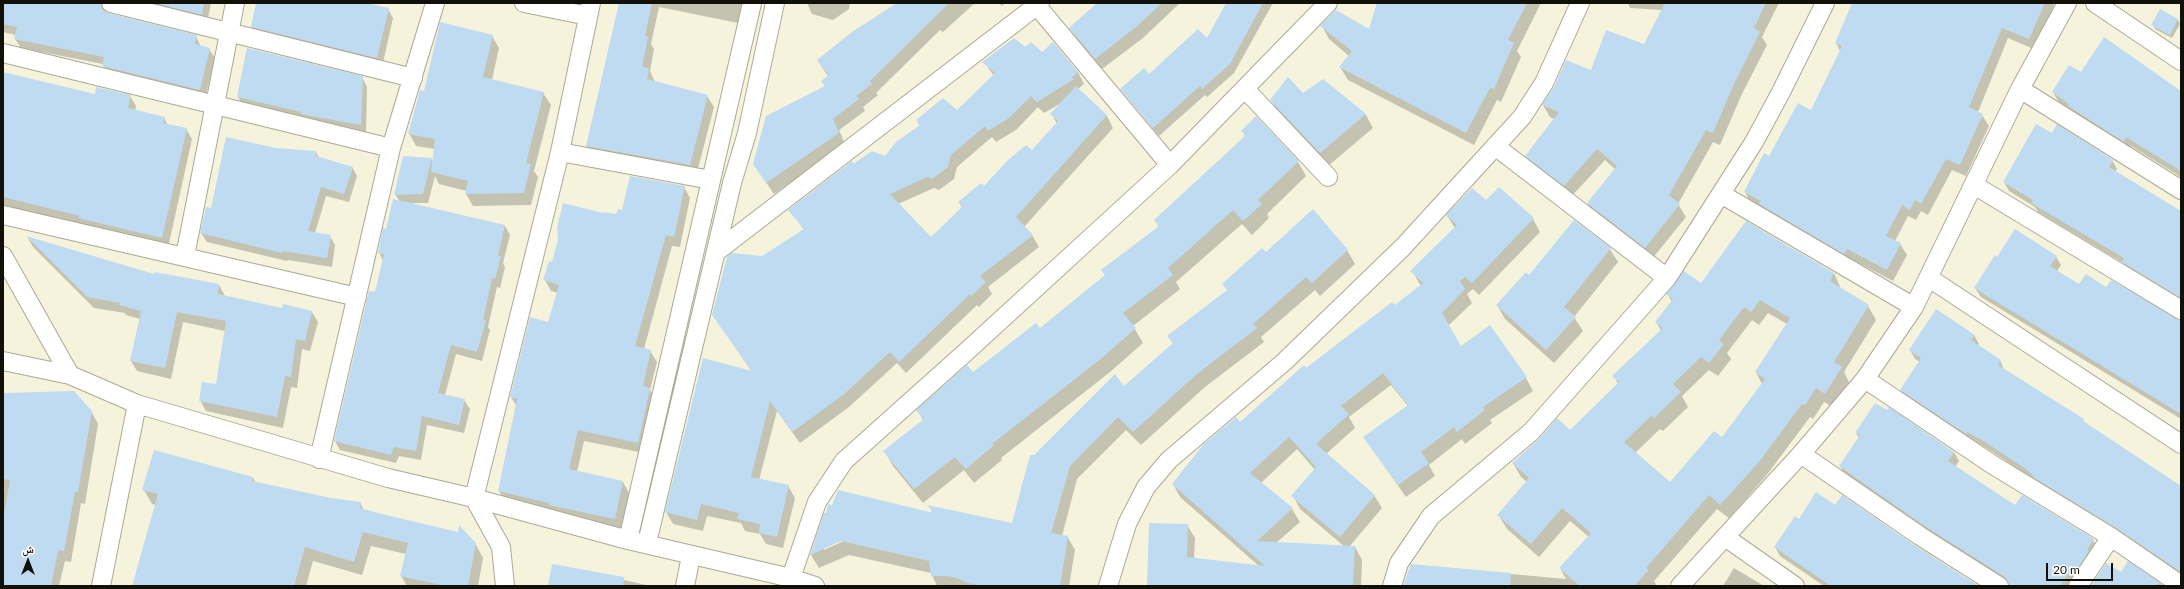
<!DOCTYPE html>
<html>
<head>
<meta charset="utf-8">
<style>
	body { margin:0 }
	#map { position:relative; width:2184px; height:589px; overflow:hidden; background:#f6f3dc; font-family:Lato,"Noto Naskh Arabic",sans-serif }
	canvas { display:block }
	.frame { position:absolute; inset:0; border:4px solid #121109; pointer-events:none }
	.north { position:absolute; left:8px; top:541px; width:40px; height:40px; -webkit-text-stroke:3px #fff; paint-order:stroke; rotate:0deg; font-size:11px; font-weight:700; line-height:16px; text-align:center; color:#121109 }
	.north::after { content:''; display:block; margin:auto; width:14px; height:18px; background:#121109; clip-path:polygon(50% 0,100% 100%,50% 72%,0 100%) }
	.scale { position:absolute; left:2046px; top:563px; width:67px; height:18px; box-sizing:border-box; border:2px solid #121109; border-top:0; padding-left:5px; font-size:12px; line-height:14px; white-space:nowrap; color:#121109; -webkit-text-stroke:3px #fff; paint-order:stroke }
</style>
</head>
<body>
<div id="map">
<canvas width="2184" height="589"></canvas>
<div class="frame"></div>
<div class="north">ش</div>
<div class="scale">20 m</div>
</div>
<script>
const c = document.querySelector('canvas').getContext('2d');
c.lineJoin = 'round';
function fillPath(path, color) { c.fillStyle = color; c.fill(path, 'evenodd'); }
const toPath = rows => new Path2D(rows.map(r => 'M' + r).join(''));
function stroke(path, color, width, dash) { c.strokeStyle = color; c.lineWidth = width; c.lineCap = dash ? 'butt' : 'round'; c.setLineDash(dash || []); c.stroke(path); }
fillPath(toPath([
	[3,3,115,3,108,5,106,12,108,14,196,36,201,47,209,49,215,58,205,99,108,75,103,64,21,48,15,39,16,35,3,32],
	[124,3,211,3,207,23],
	[257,3,354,3,388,9,393,18,382,67,257,36,252,27],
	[620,3,742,3,738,23,659,7,651,44,654,49,650,71,655,82,707,96,714,107,696,176,594,157,587,146],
	[807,3,850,3,849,9,833,20,812,14],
	[899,3,975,3,943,32,940,30,876,93,878,95,863,107,865,111,839,130,845,144,774,194,761,175,825,87,822,81,828,76,818,61],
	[999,3,1005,3,1002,6],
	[1099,3,1180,3,1143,38,1102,69,1077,39,1070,28],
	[1227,3,1273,3,1234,73,1207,97,1205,95,1159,136,1122,89,1149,76,1207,40],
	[1377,3,1541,3,1517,51,1521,57,1501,102,1497,100,1474,145,1348,80,1340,67,1349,56,1329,39,1322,26,1369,31],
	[1628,3,1779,3,1762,37,1767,45,1741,96,1720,145,1713,142,1678,204,1686,217,1652,259,1595,216,1588,204,1616,170,1605,160,1571,197,1533,168,1526,156,1554,119,1550,117,1543,105,1592,71,1645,45,1662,10,1630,8],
	[1853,3,2053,3,2054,5,2036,50,2008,38,1978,112,1982,115,1989,126,1966,176,1952,170,1928,215,1921,211,1916,220,1908,216,1895,241,1900,244,1907,255,1893,281,1853,260,1851,264,1751,203,1745,192,1769,157,1811,112,1840,51,1836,43],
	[2160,10,2178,20,2180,24,2172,38,2155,29,2153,25],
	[492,36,499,48,492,80,543,93,551,105,534,171,538,177,531,205,473,206,466,194,467,191,439,184,435,176,428,203,410,203,505,226,510,235,503,263,505,267,500,288,497,287,488,327,490,330,482,361,456,354,445,395,464,400,470,409,464,433,427,425,421,460,399,456,396,463,340,450,335,441,369,292,376,294,383,261,379,252,400,202,395,194,431,159,433,162,435,149,416,146,409,133,425,92],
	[1025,49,1042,53,1078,72,1084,84,1078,89,1107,116,1113,128,1024,227,1032,235,1039,247,988,287,992,294,979,307,977,305,906,373,897,363,849,407,800,443,777,411,759,480,788,486,795,498,783,548,766,544,760,534,745,531,741,523,707,516,703,531,673,524,666,512,752,372,713,315,762,257,804,230,790,210,853,165,886,157,920,127,917,120,957,111,994,76,984,62],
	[1063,102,1052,114,1057,124,1032,151,984,187,959,202,962,208,931,238,898,204,934,188,939,190,954,179,957,167,992,137,996,142,1016,130,1038,107,1044,113],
	[3,73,95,95,130,96,136,106,135,111,164,118,168,125,186,129,192,139,168,248,3,206],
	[2082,74,2181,93,2181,177,2131,146,2129,150,2074,115,2070,109,2058,101,2053,92],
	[362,77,367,87,366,134,243,106,238,97],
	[1323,80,1366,115,1373,128,1328,166,1279,114,1271,100,1303,94],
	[1242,131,1298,162,1306,176,1267,214,1269,218,1252,235,1242,224,1176,282,1180,289,1133,326,1143,343,1110,372,1001,458,1002,460,974,483,964,470,923,503,893,466,885,452,923,420,918,411,1040,330,1106,275,1159,227,1155,220,1246,137],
	[2052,134,2112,160,2117,169,2115,172,2181,212,2181,303,2128,271,2123,263,2038,212,2035,207,2009,191,2004,182],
	[276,149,316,152,319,158,352,167,357,176,349,202,326,196,315,233,330,236,335,245,332,267,288,260,287,261,207,242,201,233,212,209],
	[684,187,690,198,680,247,672,246,644,349,650,351,657,362,650,390,656,400,644,453,584,441,577,472,623,482,629,493,621,530,505,502,499,491,517,407,511,397,549,323,558,293,551,291,545,280,553,263,604,214,617,215,623,211],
	[1486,202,1533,219,1540,232,1479,295,1473,289,1467,294,1472,303,1448,326,1460,347,1526,378,1533,391,1490,420,1492,423,1465,444,1462,439,1429,465,1435,476,1406,497,1364,437,1408,406,1391,385,1349,417,1355,428,1326,454,1374,495,1382,508,1349,547,1355,547,1362,560,1361,586,1147,586,1187,525,1195,538,1194,559,1259,566,1180,497,1173,484,1240,423,1306,369,1395,307,1421,286,1412,271,1455,228,1447,216],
	[1297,449,1315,470,1293,496,1300,509,1345,547,1276,543,1300,522,1292,509,1261,483],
	[28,238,155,275,219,285,225,296,283,309,312,312,318,322,310,351,302,349,297,388,291,387,283,428,206,411,200,400,217,385,225,331,183,322,171,379,137,371,131,361,140,319,126,315,125,313,94,308,33,247],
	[1610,249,1618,262,1574,317,1583,331,1554,363,1505,319,1497,305,1529,277],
	[1347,250,1355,264,1320,296,1315,290,1261,337,1264,342,1205,387,1141,445,1126,430,1077,479,1062,536,1067,536,1075,550,1069,586,937,586,931,573,849,555,819,568,811,555,825,514,933,514,929,506,1013,524,1034,457,1124,388,1173,344,1169,336,1228,291,1224,284,1266,253],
	[845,538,846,540,824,550,824,548],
	[2056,257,2061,265,2057,271,2080,286,2106,288,2181,321,2181,419,1981,297,1975,288,1998,258],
	[1834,273,1841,289,1868,306,1876,320,1844,372,1849,382,1833,407,1824,402,1813,419,1810,417,1766,476,1729,518,1717,509,1654,581,1656,584,1654,586,1404,586,1412,565,1566,579,1560,568,1589,537,1570,521,1539,557,1507,529,1499,516,1527,482,1521,477,1513,463,1570,431,1618,384,1614,376,1661,330,1656,322,1672,302,1668,295,1701,284],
	[1768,313,1787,324,1756,372,1762,384,1722,439,1670,483,1635,453,1660,429,1663,431,1688,407,1682,396,1709,370,1718,376,1731,359,1727,353,1752,320,1759,325],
	[1974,335,1979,344,1978,346,2000,360,2004,370,2083,420,2085,423,2181,487,2181,577,1988,449,1973,440,1971,442,1906,399,1901,390,1920,362,1915,359,1910,350],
	[3,394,91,411,98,424,85,504,81,503,71,562,65,561,59,586,3,586],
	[1856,433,1954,452,1959,461,1955,467,2015,506,2093,540,2098,548,2076,586,2020,586,2008,578,2006,583,1845,475,1840,466,1859,438],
	[253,478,256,483,331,499,360,503,364,510,475,543,483,558,478,586,407,586,401,576,406,554,371,546,362,575,313,561,306,586,133,586,156,505,152,504,144,490],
	[1836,506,1913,545,1978,586,1824,586,1780,556,1775,547,1799,520],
	[2128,563,2164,586,2092,586,2121,573],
	[1734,568,1764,586,1723,586],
	[601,575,651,586,549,586]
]), '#0003');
fillPath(toPath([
	[3,3,101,3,103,10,108,13,197,35,195,44,210,48,200,90,102,66,104,57,14,39,17,27,3,24],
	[155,3,204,3,202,15],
	[256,3,367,3,389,8,377,58,251,27],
	[619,3,652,3,645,36,648,37,642,67,649,68,647,79,708,95,690,165,586,146],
	[897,3,949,3,870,81,872,84,856,96,859,99,833,119,839,133,766,183,753,164,766,116,825,86,821,81,829,75,817,60,852,32],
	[1097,3,1162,3,1136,27,1095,59,1069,28],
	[1226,3,1263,3,1230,64,1202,89,1200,86,1153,128,1120,89,1144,68,1149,74,1198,29,1207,38],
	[1377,3,1527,3,1508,40,1514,43,1494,89,1490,88,1466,133,1339,67,1352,51,1320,26,1336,10,1369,29],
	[1665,3,1766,3,1754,28,1760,32,1734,84,1713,133,1706,130,1669,195,1680,204,1645,248,1587,203,1617,166,1597,149,1564,186,1525,156,1559,112,1542,105,1554,87,1566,60,1591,70,1606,30,1644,44],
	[1852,3,2045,3,2029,39,2002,28,1969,107,1983,114,1960,165,1946,159,1921,204,1915,200,1910,210,1902,205,1886,236,1901,243,1887,270,1847,249,1844,254,1759,204,1761,201,1744,192,1764,153,1769,156,1798,103,1811,110,1842,46,1835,43],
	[2160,9,2178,19,2170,35,2151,25],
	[440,22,493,35,483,77,544,92,526,163,531,164,524,193,465,194,468,181,431,172,435,139,408,134,420,90,424,91],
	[2104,37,2181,91,2181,171,2126,137,2124,142,2068,106,2069,104,2052,92,2069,65,2081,72],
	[1014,38,1025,47,1031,42,1042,52,1053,42,1078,72,1071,78,1074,79,1037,102,1031,96,1009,118,988,131,985,126,951,155,948,167,932,179,927,177,890,194,931,237,962,207,958,202,981,183,984,186,1008,160,1026,145,1032,150,1058,121,1050,114,1076,86,1107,115,1016,217,1033,235,980,276,986,282,971,296,970,294,899,362,890,352,843,395,792,432,770,401,751,477,789,485,777,537,759,533,760,524,737,519,739,513,701,504,697,520,665,512,703,358,752,371,712,315,727,257,731,253,762,256,804,229,788,210,852,161,853,164,872,151,885,156,896,142,920,125,916,120,943,98,957,110,995,73,982,62],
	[247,48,363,76,361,125,301,114,301,112,237,97],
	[3,72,95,94,96,87,131,95,128,108,165,117,163,123,187,128,162,238,78,218,80,216,3,197],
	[1288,77,1303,93,1323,79,1366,114,1320,153,1270,100],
	[1256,116,1299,161,1258,200,1262,204,1243,221,1233,210,1168,268,1173,275,1123,313,1136,328,1102,358,992,444,994,445,966,469,955,457,914,489,883,451,924,419,916,410,967,365,973,372,1036,323,1040,328,1105,275,1101,270,1159,226,1154,220,1246,135,1241,131],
	[2036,124,2052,133,2057,124,2113,160,2109,167,2181,211,2181,298,2122,262,2124,258,2031,203,2033,200,2003,182],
	[226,137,276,148,316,151,316,156,353,167,344,194,321,187,308,231,331,235,327,258,283,251,282,253,200,233,206,207,211,208],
	[403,156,432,158,423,194,394,195],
	[630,176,685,186,674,237,666,235,635,346,651,350,643,386,650,388,638,443,578,430,569,469,623,481,615,519,549,505,549,503,498,491,517,399,510,397,530,317,548,322,559,285,543,280,549,261,552,262,558,239,557,228,563,203,603,213,604,212,616,214,618,209,622,210],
	[1499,187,1534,218,1472,283,1465,277,1460,281,1465,289,1442,313,1461,346,1490,325,1527,377,1483,407,1485,410,1457,432,1454,427,1421,452,1429,463,1398,485,1363,437,1408,405,1383,373,1341,406,1349,414,1316,444,1375,495,1340,537,1291,496,1316,467,1289,437,1250,473,1293,508,1257,541,1355,546,1353,586,1147,586,1149,523,1188,524,1187,557,1265,566,1172,484,1203,445,1236,417,1240,422,1304,365,1306,368,1392,302,1395,305,1423,283,1410,271,1457,225,1446,215,1472,188,1486,200],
	[393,199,505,225,498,256,501,256,495,279,492,278,483,320,486,320,477,352,451,345,438,393,465,399,459,425,422,416,416,451,394,447,391,455,334,441,369,291,375,292,384,254,378,253,383,228,386,229],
	[1313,209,1348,250,1312,283,1306,277,1253,324,1257,328,1197,374,1133,432,1118,417,1070,466,1051,533,1068,536,1060,586,984,586,967,583,957,578,948,576,931,576,929,561,841,541,810,555,824,513,826,513,828,504,832,505,838,490,934,513,927,505,1012,523,1030,455,1034,455,1115,374,1124,386,1173,343,1167,336,1227,290,1222,284,1262,248,1266,252],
	[1574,220,1611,248,1564,307,1576,317,1546,350,1496,305,1526,272,1529,275],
	[1746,221,1834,273,1830,281,1869,305,1834,362,1842,367,1825,394,1816,388,1805,405,1802,404,1759,462,1720,505,1709,495,1646,568,1649,570,1634,586,1580,586,1559,568,1591,533,1562,508,1531,544,1497,515,1529,478,1512,463,1538,440,1557,418,1570,430,1619,382,1612,376,1663,328,1655,322,1673,299,1666,294,1684,271,1701,283],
	[1760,300,1790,318,1755,372,1765,379,1722,437,1714,431,1670,482,1624,442,1652,415,1654,418,1681,392,1673,384,1701,357,1709,363,1724,344,1719,340,1744,307,1751,312],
	[2015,229,2057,256,2050,266,2079,284,2086,274,2106,287,2111,280,2181,320,2181,414,1974,288,1995,255,1997,257],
	[26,236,154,274,155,272,219,284,218,294,282,308,283,304,312,311,305,341,296,339,291,377,285,376,277,417,199,401,202,382,216,384,226,321,177,312,165,368,130,361,141,311,119,305,120,303,87,297],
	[1936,309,1975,335,1971,340,2001,360,1998,365,2084,419,2083,421,2181,486,2181,572,2116,528,2033,477,2034,476,2023,467,1982,440,1967,432,1966,434,1900,390,1921,358,1909,350],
	[74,391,92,411,78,492,75,492,64,551,58,550,51,586,3,586,3,521,10,480,3,479,3,393],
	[1875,403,1887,410,1889,407,1954,452,1948,461,2015,505,2022,495,2094,539,2087,550,2089,551,2073,575,2068,574,2060,586,2009,586,2005,577,1926,527,1839,466,1860,435,1855,433],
	[154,450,253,477,252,481,331,498,361,502,360,508,382,514,458,532,459,525,476,543,468,586,446,586,400,576,408,543,363,532,354,562,305,547,294,586,132,586,158,494,142,490],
	[1816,492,1835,505,1842,495,1914,545,1979,586,1831,586,1774,547,1795,516,1799,519],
	[2128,561,2159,582,2156,586,2091,586,2106,563,2121,572],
	[552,564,624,577,623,586,548,586],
	[1411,564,1511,573,1510,586,1403,586]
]), '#bedbf2');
const minor = toPath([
	[111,3,413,78],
	[524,3,588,16],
	[2095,3,2181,61],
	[1037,6,1170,165],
	[3,53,391,148],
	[1245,89,1328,177],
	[2020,89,2181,190],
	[1495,146,1667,278],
	[560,152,711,180],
	[1974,185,2181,310],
	[1721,194,1914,307],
	[3,215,357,297],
	[716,252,1040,3],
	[3,256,70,375],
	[185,256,235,3],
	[1929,278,2181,444],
	[3,361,70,375,137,404,388,478,474,498,628,540,791,578,815,586],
	[1865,379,1993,465,2111,537,2181,585],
	[1801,454,1920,536,1999,586],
	[319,459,391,148,435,3],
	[1725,537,1795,586],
	[628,540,752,3],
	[647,543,732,183,747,133,775,3],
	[791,578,817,502,844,461,967,351,1170,165,1328,3],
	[101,586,137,404],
	[505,586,501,547,474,498,560,152,591,3],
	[685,586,691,556],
	[1108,586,1127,524,1146,487,1169,460,1284,362,1403,247,1522,117,1544,83,1580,3],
	[1392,586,1399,563,1431,516,1531,432,1667,278,1754,142,1781,92,1825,3],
	[1680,586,1801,454,1865,379,1914,307,2020,89,2067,3],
	[2078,586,2111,537]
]);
stroke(minor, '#aca994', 20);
stroke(minor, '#fff', 18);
</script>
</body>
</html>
